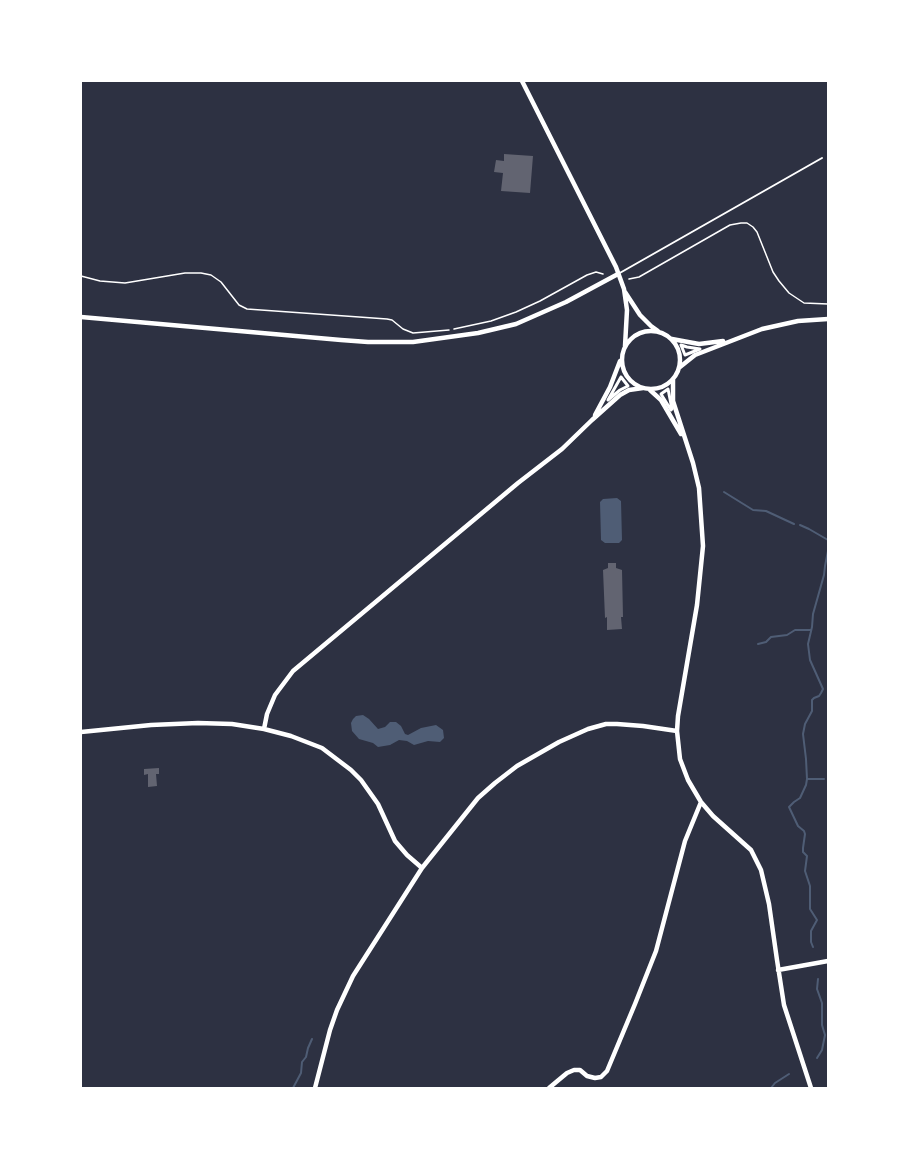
<!DOCTYPE html>
<html>
<head>
<meta charset="utf-8">
<style>
	body { margin:0 }
	#map { position:relative; width:909px; height:1169px; overflow:hidden; background:#2d3142; font-family:"Noto Sans",sans-serif }
	canvas { display:block }
	.frame { position:absolute; inset:0; border:82px solid #fff; pointer-events:none }
</style>
</head>
<body>
<div id="map">
<canvas width="909" height="1169"></canvas>
<div class="frame"></div>
</div>
<script>
const c = document.querySelector('canvas').getContext('2d');
c.lineJoin = 'round';
function fillPath(path, color) { c.fillStyle = color; c.fill(path, 'evenodd'); }
const toPath = rows => new Path2D(rows.map(r => 'M' + r).join(''));
function stroke(path, color, width, dash) { c.strokeStyle = color; c.lineWidth = width; c.lineCap = dash ? 'butt' : 'round'; c.setLineDash(dash || []); c.stroke(path); }
fillPath(toPath([
	[617,498,621,501,622,540,619,543,605,543,601,540,600,502,603,499],
	[363,715,369,719,378,729,385,727,390,722,396,722,401,726,405,734,408,735,421,728,436,725,443,730,444,738,440,742,428,741,414,745,407,741,399,740,390,745,378,747,373,743,359,739,352,731,351,723,353,719,356,716]
]), '#4f5d75');
stroke(toPath([
	[724,492,753,510,766,511,794,524],
	[800,525,809,529,828,540],
	[758,644,766,642,771,637,787,635,795,630,811,630],
	[807,779,824,779],
	[813,947,811,942,811,931,817,920,810,909,810,886,805,871,807,856,803,852,803,848,805,834,804,831,798,826,789,807,794,802,800,798,806,785,807,779,806,759,803,734,805,724,812,711,812,700,814,698,819,696,821,693,823,689,810,660,808,644,812,627,813,614,824,575,825,566,828,551],
	[817,1058,822,1050,825,1035,822,1025,822,1003,817,989,818,979],
	[293,1088,301,1073,302,1062,306,1057,308,1048,312,1039],
	[771,1088,775,1083,789,1074]
]), '#4f5d75', 2);
fillPath(toPath([
	[504,154,533,156,530,193,501,191,503,173,494,172,496,160,504,161],
	[608,563,616,563,616,568,622,570,623,617,621,617,622,629,607,630,607,617,605,618,603,570,608,568],
	[159,768,159,774,156,774,157,786,148,787,148,774,144,775,144,769]
]), '#626471');
stroke(toPath([
	[81,276,100,281,125,283,185,273,201,273,211,275,221,282,239,305,247,309,387,319,392,320,403,329,413,333,449,330],
	[629,279,639,277,730,225,741,223,747,223,753,227,757,232,773,272,779,281,789,293,804,303,828,304],
	[454,329,491,321,516,312,540,301,587,275,596,272,603,274]
]), '#fff', 1.5);
stroke(toPath([
	[618,274,822,158]
]), '#fff', 2);
stroke(toPath([
	[681,345,687,347,700,349,685,355,681,345],
	[621,377,628,386,620,390,608,400,621,377],
	[668,389,672,409,671,410,661,394,668,389]
]), '#fff', 3);
stroke(toPath([
	[522,81,616,267,624,289,627,310,625,346],
	[625,292,640,315,651,326,658,331],
	[81,317,341,340,368,342,413,342,478,333,516,324,566,302,618,274],
	'622 360a29 29 0 1 1 58 0a29 29 0 1 1-58 0Z',
	[672,339,699,344,723,341],
	[680,367,695,355,762,329,798,321,828,319],
	[673,379,673,401,693,463,699,488,703,546,697,605,678,716,677,731,680,759,688,780,701,802,713,816,751,850,761,870,769,904,777,960,784,1005,811,1088],
	[650,390,661,400,681,434],
	[595,415,610,387,620,361],
	[264,729,291,736,322,748,351,770,361,780,378,804,395,841,407,855,422,868],
	[81,732,151,725,198,723,232,724,264,729,267,714,275,695,293,671,518,483,562,449,592,420,620,395,629,390,643,388],
	[778,970,828,961],
	[315,1088,330,1030,337,1010,353,976,422,868,478,798,495,783,517,766,559,742,588,729,606,724,617,724,643,726,677,731],
	[549,1088,567,1073,574,1070,580,1070,587,1076,595,1078,601,1077,607,1071,635,1004,656,951,685,841,701,802]
]), '#fff', 4.5);
</script>
</body>
</html>
